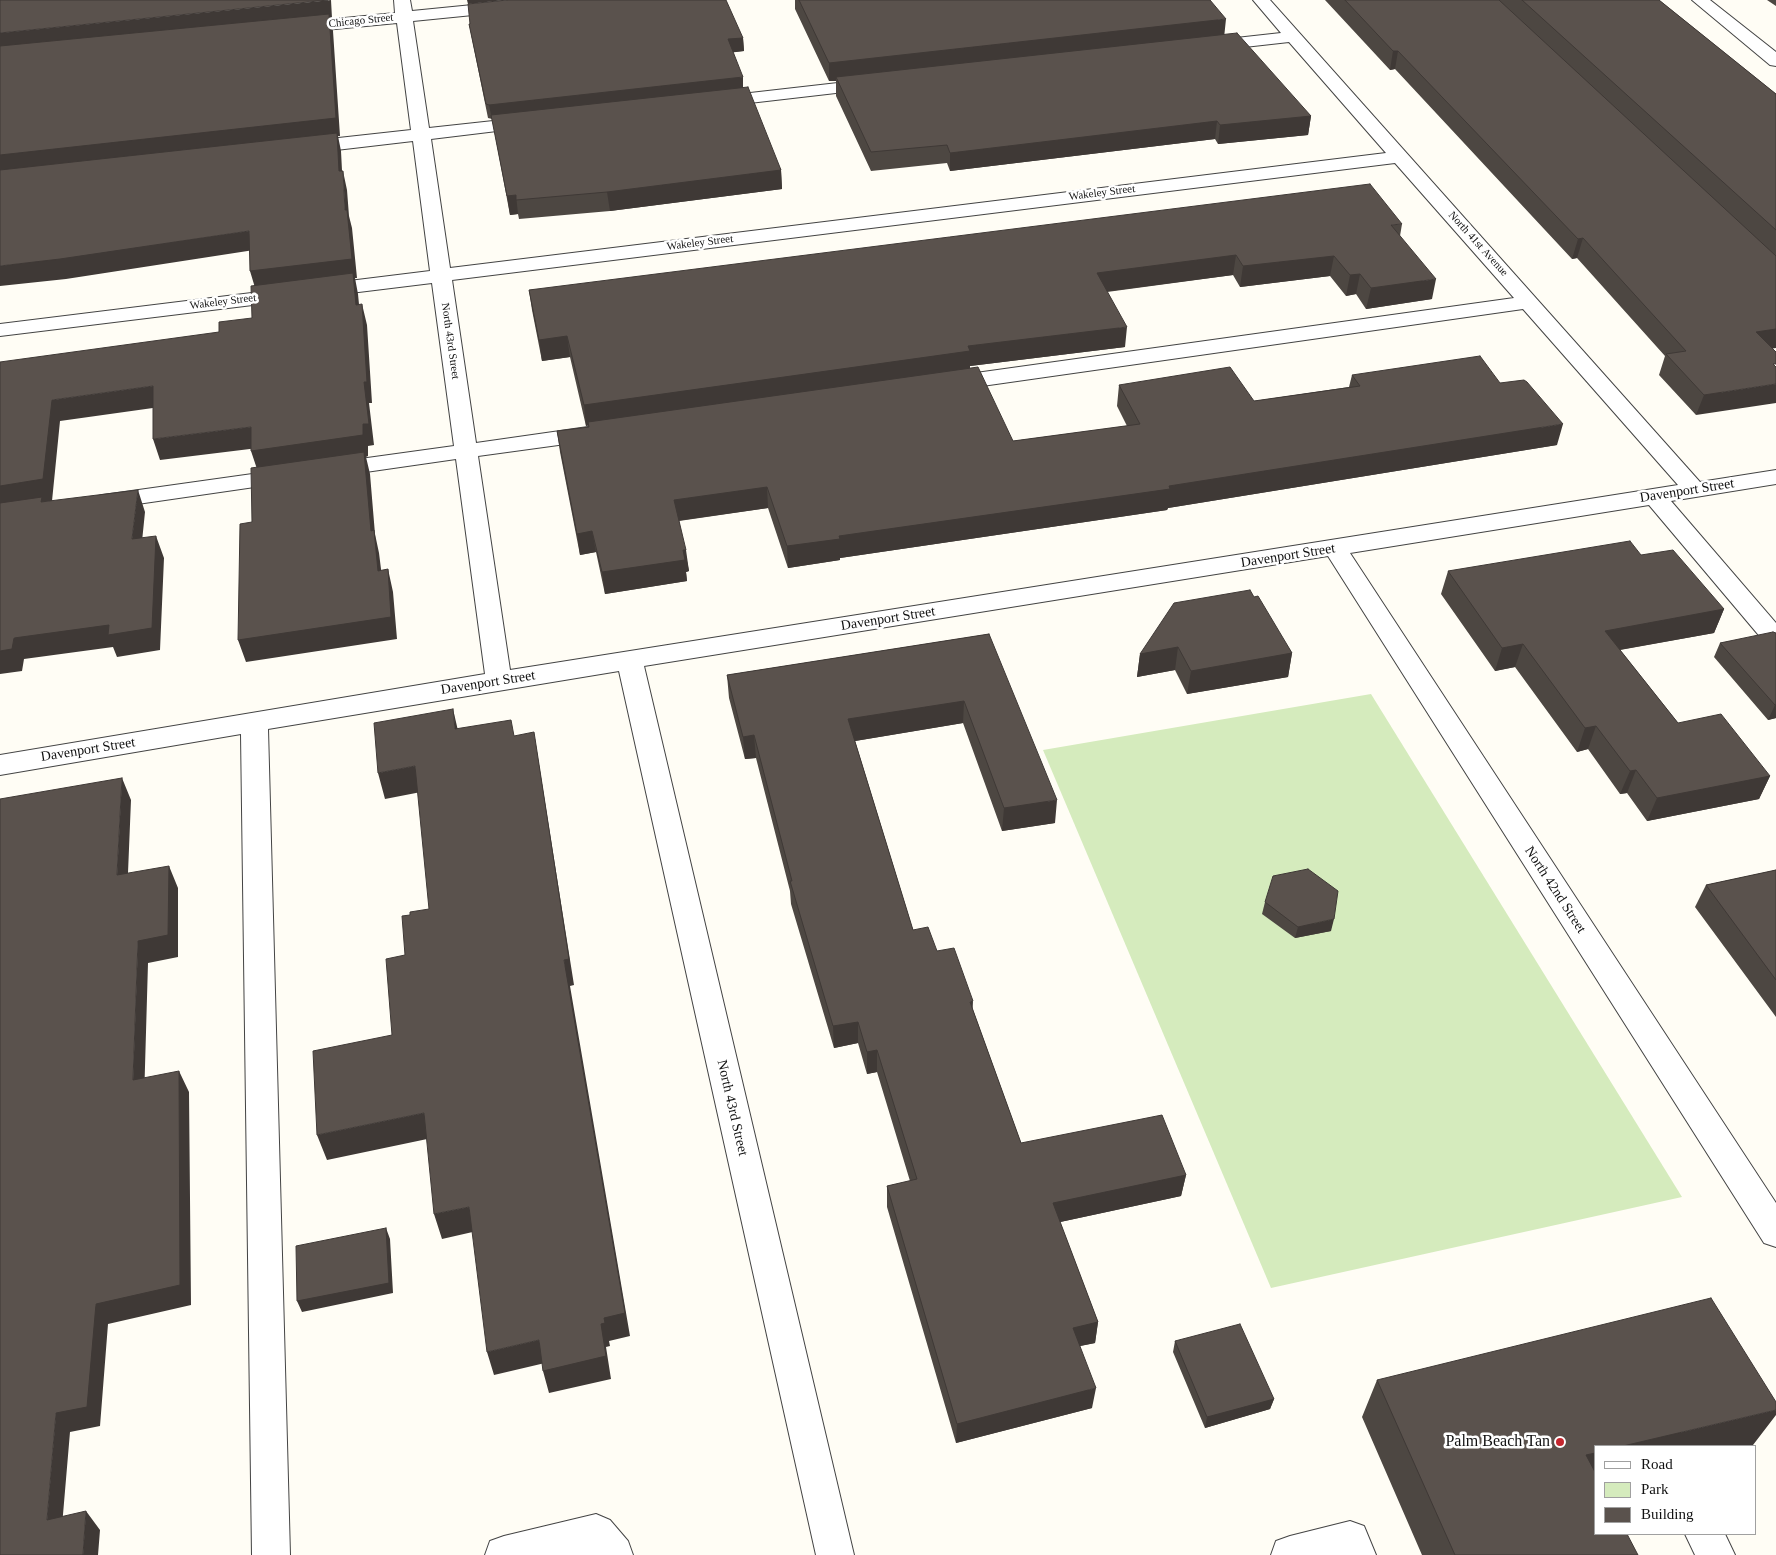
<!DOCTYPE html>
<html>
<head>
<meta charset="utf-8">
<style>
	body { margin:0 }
	#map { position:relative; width:1776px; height:1555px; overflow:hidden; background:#fffdf5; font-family:Georgia,serif }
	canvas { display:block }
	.legend { position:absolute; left:1594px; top:1445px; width:162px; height:90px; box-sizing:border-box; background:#fff; border:1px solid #a0a0a0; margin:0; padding:6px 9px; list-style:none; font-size:15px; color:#111 }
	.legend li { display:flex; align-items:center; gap:10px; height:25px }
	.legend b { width:25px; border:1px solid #a0a0a0 }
</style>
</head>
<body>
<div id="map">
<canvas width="1776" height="1555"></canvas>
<ul class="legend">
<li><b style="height:6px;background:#fff"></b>Road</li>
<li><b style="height:14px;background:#d5ebbd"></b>Park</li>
<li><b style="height:14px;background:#5a524d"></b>Building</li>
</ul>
</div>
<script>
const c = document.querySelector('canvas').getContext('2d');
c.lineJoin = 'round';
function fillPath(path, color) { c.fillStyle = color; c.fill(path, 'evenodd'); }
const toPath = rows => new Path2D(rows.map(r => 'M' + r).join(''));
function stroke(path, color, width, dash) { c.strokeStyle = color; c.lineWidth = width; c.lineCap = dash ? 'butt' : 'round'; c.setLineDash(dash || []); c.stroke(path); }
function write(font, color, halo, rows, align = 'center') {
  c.font = font + ' Georgia,serif'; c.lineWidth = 5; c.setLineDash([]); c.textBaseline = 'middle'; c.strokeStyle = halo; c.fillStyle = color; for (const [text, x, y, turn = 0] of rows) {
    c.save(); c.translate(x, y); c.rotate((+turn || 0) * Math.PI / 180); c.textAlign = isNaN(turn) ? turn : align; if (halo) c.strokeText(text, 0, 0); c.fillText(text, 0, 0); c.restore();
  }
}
fillPath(toPath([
	[1371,694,1682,1197,1271,1288,1043,750]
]), '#d5ebbd');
const minor = toPath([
	[394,0,410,0,412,11,523,0,581,0,579,4,573,5,413,21,429,128,530,117,536,118,539,122,536,126,530,127,431,139,450,268,1386,153,1289,42,1209,51,1203,50,1200,46,1203,42,1209,41,1281,33,1253,0,1270,0,1700,482,1776,470,1776,484,1671,501,1776,623,1776,648,1767,645,1649,505,1350,553,1776,1203,1776,1247,1764,1243,1328,556,644,666,854,1555,816,1555,619,671,268,729,290,1555,252,1555,241,734,0,775,0,755,485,674,456,459,331,477,323,475,319,470,323,465,331,463,454,446,432,283,0,336,0,324,430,271,413,141,302,154,295,152,293,148,295,144,302,142,411,130,397,23,294,33,288,32,286,28,288,24,294,23,395,13,394,0],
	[1395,163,1514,298,947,377,939,379,936,384,939,389,947,391,1523,309,1678,485,510,670,478,456,595,440,603,438,606,433,603,428,595,426,476,443,452,280,1395,163],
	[1692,0,1710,0,1776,52,1776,66,1770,65,1692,0],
	[873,79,879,80,882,84,879,88,715,107,709,106,706,102,709,98,715,97,873,79],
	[288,469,296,471,300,476,296,481,103,509,95,507,91,502,95,497,103,495,288,469],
	[596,1514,610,1520,628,1541,633,1555,485,1555,490,1541,504,1536,596,1514],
	[1350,1521,1364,1526,1376,1555,1271,1555,1276,1541,1290,1536,1350,1521],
	[1685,1534,1725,1534,1735,1555,1695,1555,1685,1534]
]);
stroke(minor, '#444', 2);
fillPath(minor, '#fff');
fillPath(toPath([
	[795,0,1210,0,1224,35,1311,116,1308,135,1218,144,1215,139,950,171,947,163,871,171,836,96,836,81,829,81,795,9],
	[1325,0,1659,0,1776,94,1776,348,1772,348,1696,415,1659,375,1665,356,1577,258,1572,259,1395,69,1390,70],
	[1767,0,1776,0,1776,6],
	[469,24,743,38,744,51,733,52,743,87,781,170,782,189,610,211,519,219,518,214,510,215,492,119,488,118],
	[1402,224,1400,236,1432,299,1366,309,1356,294,1346,296,1330,276,1240,287,1233,275,1107,292,1125,347,970,366,970,369,1013,441,1127,426,1117,406,1119,385,1254,401,1349,387,1352,375,1500,383,1557,445,1168,508,1167,510,840,558,840,560,788,568,768,508,679,521,689,571,686,572,687,581,605,594,596,552,580,555,560,452,557,431,588,427,588,425,586,426,570,357,542,361,532,310,529,290],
	[1641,555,1724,609,1714,633,1620,650,1678,723,1770,776,1759,799,1647,821,1627,793,1620,794,1588,749,1577,752,1515,667,1495,671,1441,594,1448,571],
	[1254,597,1292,653,1288,677,1187,694,1175,670,1137,677,1140,654],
	[1776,633,1776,718,1768,720,1714,657,1720,643],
	[989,634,1055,823,1002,831,963,723,855,741,913,930,937,951,973,1010,1021,1143,1186,1175,1181,1196,1060,1222,1098,1322,1095,1343,1080,1346,1092,1408,956,1443,887,1207,887,1186,910,1181,877,1072,867,1074,858,1043,834,1048,791,904,790,891,756,758,745,759,729,698,727,675],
	[1776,870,1776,1017,1695,907,1706,885],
	[1265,902,1331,931,1295,938,1262,914],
	[1175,1341,1274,1399,1270,1409,1205,1428,1173,1352],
	[1377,1380,1753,1445,1595,1446,1595,1534,1638,1555,1422,1555,1362,1417]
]), '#4d4742');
fillPath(toPath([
	[331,0,332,18,330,18,333,31,340,136,338,136,341,151,343,190,0,174,0,33],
	[467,0,505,0,468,4],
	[1226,19,1224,38,836,77,836,81,829,81,829,63],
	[743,38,744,51,728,53,728,39],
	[1393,51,1398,51,1395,69,1390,70],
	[743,77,743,91,492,119,489,105],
	[1311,116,1308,135,1218,144,1220,125],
	[1217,121,1215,139,950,171,950,153],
	[781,170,782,189,610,211,607,192],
	[343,171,347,190,349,216,352,228,357,278,355,278,358,294,361,325,256,291,250,271,345,210],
	[516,195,518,214,510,215,507,196],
	[249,231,254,250,66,279,0,286,0,266],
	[1583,238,1577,258,1572,259,1578,239],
	[1236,255,1233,275,1095,293,1097,273],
	[1334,256,1330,276,1240,287,1243,266],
	[1360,274,1356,294,1346,296,1350,275],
	[1436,279,1432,299,1366,309,1371,288],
	[362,304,367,325,372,403,369,403,374,445,368,446,368,456,366,457,370,474,375,534,379,553,384,593,258,472,251,451,364,382],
	[1127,327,1125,347,970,366,970,372,586,426,584,405,968,346],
	[1776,329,1776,348,1748,352,1756,332],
	[567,336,570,357,542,361,539,340],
	[1776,384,1776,403,1696,415,1704,395],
	[153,386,160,407,60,421,52,501,0,509,0,486,52,400],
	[1563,424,1557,445,1168,508,1167,510,840,558,840,560,788,568,787,546,839,536,1169,486],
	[251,427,258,448,160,460,153,439],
	[767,487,768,508,676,521,674,500],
	[138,490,145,512,140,561,132,539],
	[592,531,596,552,580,555,577,534],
	[156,536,164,558,160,650,117,657,113,647,24,659,22,671,0,674,0,651,14,638],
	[683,550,686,550,689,571,686,572,687,581,605,594,602,572],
	[388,569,393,592,397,639,246,662,238,640],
	[1724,609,1714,633,1596,654,1605,631],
	[1523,644,1515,667,1495,671,1502,648],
	[1178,647,1175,670,1137,677,1140,654],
	[1292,653,1288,677,1187,694,1191,671],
	[964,701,963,723,849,742,848,719],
	[1775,705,1776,705,1776,718,1768,720],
	[453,709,459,735,455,729],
	[1596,726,1588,749,1577,752,1585,728],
	[534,732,538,758,574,985,570,986,630,1336,609,1341,610,1346,606,1347,611,1379,549,1393,543,1371,601,1324,564,960],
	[754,735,756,758,745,759,743,737],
	[415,766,421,792,385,799,378,773],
	[1636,770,1627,793,1620,794,1630,771],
	[1770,776,1759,799,1647,821,1657,798],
	[122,778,131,800,127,897,117,875],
	[1057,800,1055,823,1002,831,1004,808],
	[169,866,178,888,178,957,148,963,144,1101,133,1080,138,941],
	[1334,919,1331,931,1295,938,1298,927],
	[973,1001,972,1023,970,1002],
	[858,1022,858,1043,834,1048,833,1026],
	[877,1050,877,1072,867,1074,867,1052],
	[179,1071,189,1092,191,1305,108,1324,100,1426,70,1432,61,1538,47,1520,56,1413,96,1304],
	[424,1113,432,1138,327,1160,317,1135],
	[1186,1175,1181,1196,1051,1224,1053,1203],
	[469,1207,477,1231,442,1239,434,1214],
	[386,1228,390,1239,393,1293,302,1312,297,1301],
	[1098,1322,1095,1343,1070,1348,1073,1328],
	[539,1340,545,1363,494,1375,487,1352],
	[1096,1388,1092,1408,956,1443,957,1424],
	[1274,1399,1270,1409,1205,1428,1207,1417],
	[1776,1410,1776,1415,1753,1445,1749,1446,1623,1446],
	[1595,1453,1595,1483,1586,1455],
	[86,1511,100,1530,98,1555,83,1555]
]), '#3f3936');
const building = toPath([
	[0,0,328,0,0,33,0,0],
	[507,0,726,0,743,38,728,39,743,77,489,105,486,104,469,24,470,24,468,4,507,0],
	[799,0,1210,0,1226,19,829,63,799,0],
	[1345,0,1499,0,1776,256,1776,329,1756,332,1776,352,1776,364,1773,364,1776,367,1776,384,1704,395,1666,354,1686,351,1583,238,1578,239,1398,51,1393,51,1345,0],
	[1522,0,1659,0,1776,94,1776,230,1522,0],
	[329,14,336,118,0,155,0,46,329,14],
	[1237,33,1311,116,1220,125,1217,121,950,153,947,145,871,152,836,77,1237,33],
	[748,87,781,170,607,192,516,200,516,195,507,196,491,115,748,87],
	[337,133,339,171,343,171,345,210,347,210,352,259,250,271,249,231,60,259,0,266,0,170,337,133],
	[1370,184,1402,224,1391,225,1436,279,1371,288,1360,274,1350,275,1334,256,1243,266,1236,255,1097,273,1127,327,968,346,970,351,584,405,567,336,539,340,529,290,1370,184],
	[353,273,356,305,362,304,367,382,364,382,369,424,363,424,363,435,251,451,251,427,153,439,153,386,52,400,43,479,0,486,0,362,219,332,219,322,252,318,251,286,353,273],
	[1480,356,1500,383,1524,380,1527,382,1563,424,1169,486,1170,489,839,536,840,539,787,546,767,487,674,500,686,550,683,550,685,560,602,572,592,531,577,534,557,431,589,427,588,422,978,367,1013,441,1140,424,1119,385,1230,367,1254,401,1360,386,1352,375,1480,356],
	[364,452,371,531,374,530,378,571,388,569,391,617,238,640,240,524,252,522,251,468,364,452],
	[138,490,132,539,156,536,152,628,108,635,109,625,14,638,12,649,0,651,0,503,42,497,41,502,138,490],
	[1630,541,1641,555,1673,550,1724,609,1605,631,1678,723,1721,714,1770,776,1657,798,1636,770,1630,771,1596,726,1585,728,1523,644,1502,648,1448,571,1630,541],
	[1250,590,1254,597,1258,596,1292,653,1191,671,1178,647,1140,654,1174,603,1250,590],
	[1773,632,1776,633,1776,705,1775,705,1720,643,1773,632],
	[989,634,1057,800,1004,808,964,701,848,719,913,930,928,927,937,951,954,948,973,1001,970,1002,1021,1143,1162,1115,1186,1175,1053,1203,1098,1322,1073,1328,1096,1388,957,1424,887,1186,917,1179,877,1050,867,1052,858,1022,833,1026,790,881,792,881,754,735,743,737,727,675,989,634],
	[453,709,455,729,511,720,514,736,534,732,569,959,564,960,625,1313,604,1318,605,1323,601,1324,606,1356,543,1371,539,1340,487,1352,469,1207,434,1214,424,1113,317,1135,313,1051,392,1035,386,959,405,955,402,916,410,915,410,912,429,909,415,766,378,773,374,723,453,709],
	[122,778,117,875,169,866,168,935,138,941,133,1080,179,1071,180,1285,96,1304,87,1407,56,1413,47,1520,86,1511,83,1555,0,1555,0,799,122,778],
	[1308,869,1338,891,1334,919,1298,927,1265,902,1273,876,1308,869],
	[1776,870,1776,980,1706,885,1776,870],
	[386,1228,389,1283,297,1301,296,1246,386,1228],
	[1711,1298,1776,1402,1776,1410,1623,1446,1595,1446,1595,1453,1586,1455,1595,1472,1595,1534,1627,1534,1638,1555,1455,1555,1377,1380,1711,1298],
	[1240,1324,1274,1399,1207,1417,1175,1341,1240,1324]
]);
fillPath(building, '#5a524d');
stroke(building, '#3f3936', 1);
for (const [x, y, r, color] of [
	[1560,1442,5,"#c4262e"]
]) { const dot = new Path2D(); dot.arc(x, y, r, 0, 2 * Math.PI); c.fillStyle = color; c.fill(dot); stroke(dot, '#fff', 2); }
write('11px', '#111', '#fff', [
	["Chicago Street",361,21,-6],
	["Wakeley Street",1102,193,-7],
	["Wakeley Street",700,243,-7],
	["North 41st Avenue",1478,244,48],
	["Wakeley Street",223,302,-7],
	["North 43rd Street",450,341,82]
]);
write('14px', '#111', '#fff', [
	["Davenport Street",1687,491,-9],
	["Davenport Street",1288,556,-9],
	["Davenport Street",888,619,-9],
	["Davenport Street",488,683,-9],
	["Davenport Street",88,750,-9],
	["North 42nd Street",1555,890,57],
	["North 43rd Street",732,1108,77]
]);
write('16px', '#111', '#fff', [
	["Palm Beach Tan",1550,1442]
], 'right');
</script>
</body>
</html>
